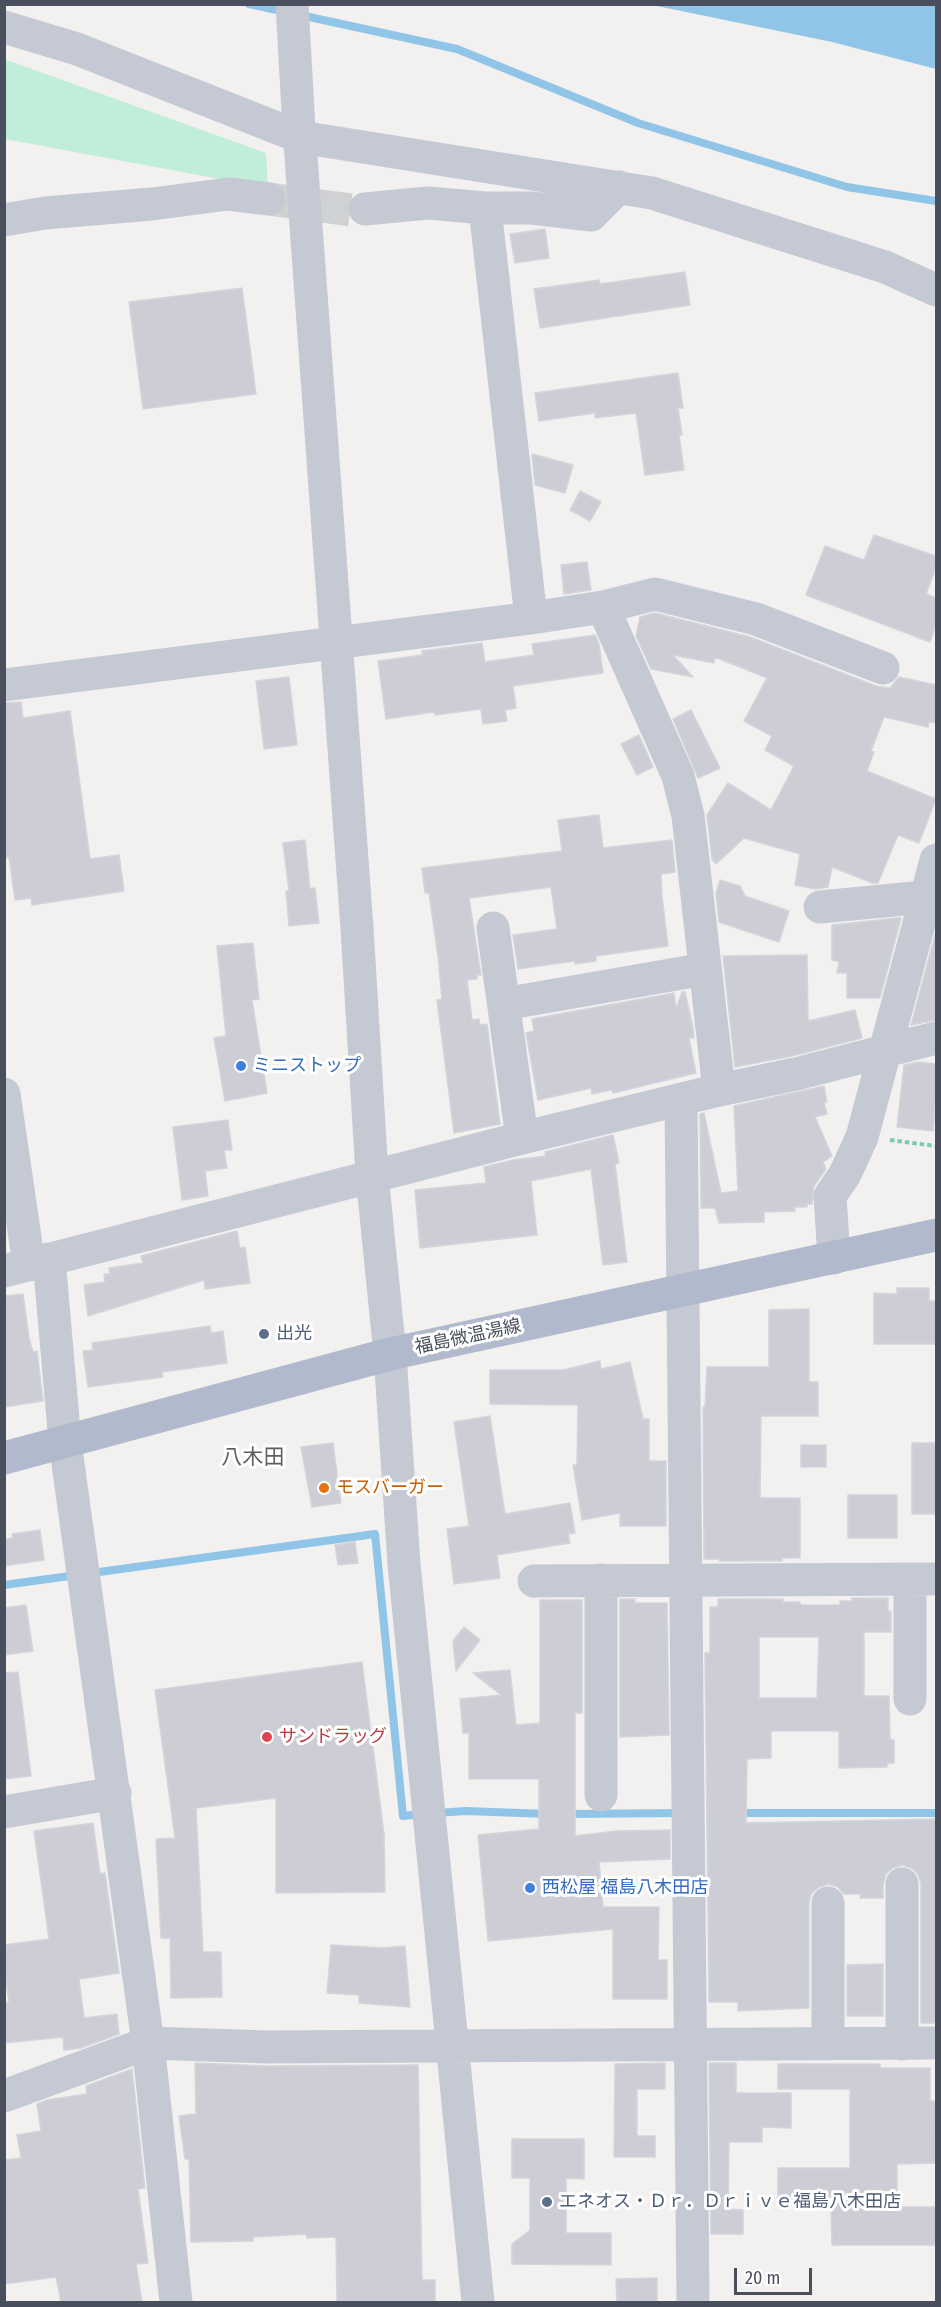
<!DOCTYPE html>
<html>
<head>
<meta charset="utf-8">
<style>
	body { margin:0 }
	#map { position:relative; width:941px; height:2307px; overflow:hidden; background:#f2f1f0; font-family:"Fira Sans Condensed",sans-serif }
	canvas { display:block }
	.frame { position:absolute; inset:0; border:6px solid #494f5d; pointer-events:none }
	.scale { position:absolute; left:734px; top:2268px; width:78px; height:27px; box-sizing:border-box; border:3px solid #494f5d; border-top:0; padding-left:8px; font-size:18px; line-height:21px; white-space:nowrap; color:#494f5d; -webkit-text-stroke:4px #fff; paint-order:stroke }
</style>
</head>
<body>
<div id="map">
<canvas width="941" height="2307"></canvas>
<div class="frame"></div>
<div class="scale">20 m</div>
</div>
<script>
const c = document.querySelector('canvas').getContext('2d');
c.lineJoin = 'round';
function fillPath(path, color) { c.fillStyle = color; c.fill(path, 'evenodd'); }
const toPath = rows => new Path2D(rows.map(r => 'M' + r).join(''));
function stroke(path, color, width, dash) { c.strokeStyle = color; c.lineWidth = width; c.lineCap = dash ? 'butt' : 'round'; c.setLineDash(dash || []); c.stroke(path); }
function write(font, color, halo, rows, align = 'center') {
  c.font = font + ' "Fira Sans Condensed","Noto Sans JP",sans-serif'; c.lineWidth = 6; c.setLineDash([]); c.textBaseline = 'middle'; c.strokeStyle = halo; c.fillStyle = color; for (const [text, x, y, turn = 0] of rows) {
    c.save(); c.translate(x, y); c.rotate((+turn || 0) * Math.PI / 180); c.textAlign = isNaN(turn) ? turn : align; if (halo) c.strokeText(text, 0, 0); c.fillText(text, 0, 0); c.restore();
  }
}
fillPath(toPath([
	[4,59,266,153,268,188,5,139]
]), '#c1eddb');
fillPath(toPath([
	[652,5,936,5,936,69,832,42]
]), '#91c5e8');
stroke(toPath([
	[249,4,286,12],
	[300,15,457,49,638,123,847,187,936,201],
	[92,1573,375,1534,403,1816,422,1814],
	[4,1585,77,1575],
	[437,1813,465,1811,548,1814],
	[737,1813,936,1813],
	[566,1814,680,1813]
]), '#91c5e8', 8);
const building = toPath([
	[545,229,549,258,515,263,510,234,545,229],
	[685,272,690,305,540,328,534,289,599,280,600,284,685,272],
	[242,288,256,394,143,409,129,302,242,288],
	[678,373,683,408,678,408,682,435,679,435,684,470,645,475,636,413,595,418,595,413,539,421,535,393,678,373],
	[532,454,573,465,565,493,535,485,532,454],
	[580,491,601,502,590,521,570,510,580,491],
	[874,535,936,556,936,568,926,594,936,598,936,625,930,642,806,595,825,546,864,560,874,535],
	[587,562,591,590,564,594,561,565,587,562],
	[655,613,750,637,876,686,890,688,899,677,936,685,936,723,929,722,928,727,884,717,871,751,874,752,867,771,936,799,919,843,898,835,878,883,872,883,832,867,828,887,816,889,795,885,800,854,744,838,716,864,712,859,707,815,728,783,771,810,794,766,765,750,772,736,744,721,767,678,715,657,714,663,673,655,693,677,651,669,636,636,640,617,655,613],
	[595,635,599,644,603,673,513,686,516,708,505,710,507,721,483,724,481,709,435,715,434,712,386,719,378,661,423,655,422,651,482,643,485,662,534,655,532,644,595,635],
	[289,677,297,745,264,749,256,681,289,677],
	[21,702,23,718,70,711,90,859,119,855,124,891,32,905,31,898,15,900,9,857,4,858,4,703,21,702],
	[691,710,720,768,698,778,673,719,691,710],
	[639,735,653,767,637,775,621,744,639,735],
	[599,815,603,848,672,840,675,872,661,874,662,896,668,946,596,956,596,961,575,964,575,961,518,969,513,935,557,929,551,887,469,898,481,975,477,975,477,979,467,980,472,1020,479,1019,480,1025,487,1024,500,1124,454,1133,437,1000,442,999,438,957,429,893,425,893,422,868,562,851,558,820,599,815],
	[305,840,310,889,315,888,319,923,289,926,286,891,289,891,283,843,305,840],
	[720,880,740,886,745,896,789,911,779,942,719,922,716,893,720,880],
	[897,918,901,918,880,998,847,998,847,973,837,973,839,962,832,960,832,925,897,918],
	[936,931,936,1020,911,1025,936,931],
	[253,943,259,999,252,1000,267,1093,225,1101,214,1038,226,1036,217,946,253,943],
	[807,955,808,1021,855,1010,862,1038,792,1056,735,1067,723,956,807,955],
	[682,992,685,992,693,1028,694,1038,689,1038,696,1073,613,1093,612,1090,592,1094,591,1088,538,1100,526,1033,534,1031,532,1019,674,993,676,1009,682,992],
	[919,1062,936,1064,936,1097,933,1131,897,1127,904,1065,919,1062],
	[824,1086,827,1102,824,1103,827,1114,815,1117,832,1156,823,1162,826,1169,814,1186,812,1204,807,1204,807,1207,794,1207,795,1211,764,1212,764,1222,719,1223,715,1208,701,1208,700,1114,704,1113,721,1193,738,1191,734,1106,824,1086],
	[228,1120,232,1150,224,1150,227,1168,205,1171,208,1196,182,1200,173,1127,228,1120],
	[613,1135,619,1163,615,1164,627,1262,603,1265,591,1169,531,1181,537,1235,420,1248,415,1190,486,1183,484,1167,513,1160,546,1156,545,1152,613,1135],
	[237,1231,240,1248,245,1247,250,1283,205,1289,204,1280,88,1316,84,1285,105,1282,104,1274,110,1274,109,1268,143,1263,141,1256,237,1231],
	[897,1288,929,1288,929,1301,936,1301,936,1344,874,1344,874,1293,897,1294,897,1288],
	[23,1294,29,1338,33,1352,37,1351,43,1401,4,1407,4,1296,23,1294],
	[809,1309,809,1382,818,1382,818,1416,761,1416,760,1498,800,1498,800,1558,782,1558,782,1561,719,1561,719,1559,704,1559,703,1407,705,1407,707,1367,769,1367,769,1310,809,1309],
	[210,1326,211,1333,223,1331,227,1363,162,1372,163,1377,88,1387,83,1351,93,1350,92,1343,210,1326],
	[600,1361,601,1369,630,1362,643,1419,649,1419,649,1461,666,1461,666,1526,620,1526,620,1513,582,1520,573,1465,577,1465,578,1405,490,1404,490,1370,563,1370,600,1361],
	[490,1416,505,1514,570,1503,575,1533,568,1534,570,1543,497,1555,500,1578,454,1584,447,1529,469,1526,454,1422,490,1416],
	[333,1443,341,1503,312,1507,301,1447,333,1443],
	[912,1443,936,1443,936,1514,912,1514,912,1443],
	[801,1445,826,1445,826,1467,801,1467,801,1445],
	[848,1495,897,1495,897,1538,848,1538,848,1495],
	[40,1530,44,1560,4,1566,4,1539,13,1538,12,1534,40,1530],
	[355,1542,358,1563,338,1565,335,1545,355,1542],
	[852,1598,888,1598,888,1611,891,1611,891,1632,864,1632,864,1696,889,1696,890,1740,894,1740,894,1763,887,1763,887,1767,839,1768,839,1731,771,1731,771,1758,747,1759,746,1823,936,1819,936,2023,921,2023,921,1884,918,1874,911,1868,903,1865,893,1868,886,1874,883,1884,883,1898,860,1898,861,1894,844,1894,838,1887,829,1884,819,1887,811,1894,809,1903,809,2008,738,2011,738,2002,709,2002,705,1653,710,1653,710,1607,718,1607,718,1599,783,1599,783,1602,800,1602,800,1605,840,1605,840,1601,852,1601,852,1598],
	[759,1637,819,1637,817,1698,759,1698,759,1637],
	[620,1599,635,1599,635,1603,667,1603,669,1735,620,1737,620,1599],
	[540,1600,582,1600,582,1713,575,1713,575,1836,617,1831,670,1830,670,1859,599,1862,603,1907,659,1907,658,1960,667,1960,667,1999,613,1999,613,1929,488,1941,478,1835,539,1829,539,1779,469,1779,469,1733,463,1733,460,1699,501,1695,473,1673,510,1670,516,1725,540,1723,540,1600],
	[26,1605,33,1651,4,1655,4,1608,26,1605],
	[464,1627,480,1640,456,1671,453,1641,464,1627],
	[362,1662,384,1834,385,1892,276,1893,276,1798,196,1808,203,1952,221,1952,222,1997,171,1998,170,1938,161,1938,156,1839,175,1838,155,1690,362,1662],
	[18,1672,31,1776,4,1779,4,1673,18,1672],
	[93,1823,100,1874,105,1873,119,1973,79,1979,84,2018,117,2014,119,2034,81,2048,64,2050,63,2037,4,2043,4,2003,9,2002,4,1968,4,1945,49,1939,34,1831,93,1823],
	[331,1945,382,1948,405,1946,410,2007,359,2003,359,1995,327,1993,331,1945],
	[883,1964,883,2016,847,2016,847,1965,883,1964],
	[195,2063,267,2066,418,2065,422,2280,435,2280,435,2302,337,2302,336,2237,307,2238,306,2234,253,2237,253,2241,191,2242,189,2159,185,2159,179,2116,196,2114,195,2063],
	[665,2063,665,2089,637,2089,637,2136,655,2136,655,2157,614,2157,615,2064,665,2063],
	[709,2063,736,2063,736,2093,791,2093,791,2128,762,2127,762,2142,729,2142,728,2209,743,2210,743,2234,711,2234,709,2063],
	[778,2064,880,2064,880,2068,930,2068,930,2101,936,2101,935,2163,897,2164,897,2207,936,2207,936,2245,832,2245,831,2207,778,2206,778,2168,850,2168,850,2089,778,2089,778,2064],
	[132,2069,145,2188,138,2189,148,2263,136,2264,142,2302,61,2302,56,2277,4,2284,4,2160,21,2158,17,2135,41,2131,37,2104,47,2100,87,2094,86,2086,132,2069],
	[512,2139,584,2139,584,2179,566,2178,566,2233,611,2233,611,2265,512,2264,512,2244,530,2230,530,2178,512,2178,512,2139],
	[657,2278,657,2302,617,2302,616,2279,657,2278]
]);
fillPath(building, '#cdced5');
stroke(building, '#d4d5db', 1.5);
stroke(toPath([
	[269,199,351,210,365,209]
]), '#d0d1d3', 33, [33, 16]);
stroke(toPath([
	[890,1140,936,1146]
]), '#7bcab2', 4, [4.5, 3]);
stroke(toPath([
	[292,4,299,129,357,928,372,1175,390,1354,404,1564,478,2302],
	[4,27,77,49,300,137,652,193,885,267,936,290],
	[365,209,428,203,485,208,532,208,591,215,619,187],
	[4,220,45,213,152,204,228,194,269,199],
	[603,607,655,594,756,619,883,668],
	[531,618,603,607,678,776,688,816,719,1090],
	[4,685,531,618,485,208],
	[820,907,925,897],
	[493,928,522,1138],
	[504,1004,705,969],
	[4,1094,29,1265],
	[681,1101,693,2302],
	[834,1258,830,1196,845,1174,862,1137,936,860],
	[49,1259,65,1442,148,2043,176,2302],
	[4,1271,522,1138,719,1090,796,1074,936,1038],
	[601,1580,601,1795],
	[534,1581,936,1579],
	[910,1699,910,1579],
	[4,1812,115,1793],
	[828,1903,828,2044],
	[902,2044,902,1884],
	[4,2096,148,2043,267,2047,936,2043]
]), '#c5c9d4', 33);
stroke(toPath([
	[4,1458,390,1354,936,1235]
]), '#b1bacd', 33);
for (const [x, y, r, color] of [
	[241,1066,6,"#3f7fe0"],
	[264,1334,6,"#5c6f8a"],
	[324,1488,6,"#e8710a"],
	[267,1737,6,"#e0444e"],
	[530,1888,6,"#3f7fe0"],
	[547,2202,6,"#5c6f8a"]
]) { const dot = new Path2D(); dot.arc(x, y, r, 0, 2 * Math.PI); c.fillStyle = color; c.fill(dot); stroke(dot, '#fff', 2); }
write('18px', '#366cbe', '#fff', [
	["ミニストップ",253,1066],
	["西松屋 福島八木田店",542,1888]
], 'left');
write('18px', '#4e5e75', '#fff', [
	["出光",276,1334],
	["エネオス・Ｄｒ．Ｄｒｉｖｅ福島八木田店",559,2202]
], 'left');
write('18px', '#494f5d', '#fff', [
	["福島微温湯線",468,1337,-12]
]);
write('18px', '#c56008', '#fff', [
	["モスバーガー",336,1488]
], 'left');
write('18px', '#be3a42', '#fff', [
	["サンドラッグ",279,1737]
], 'left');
write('21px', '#5d5f65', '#fff', [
	["八木田",253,1458]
]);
</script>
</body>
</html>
